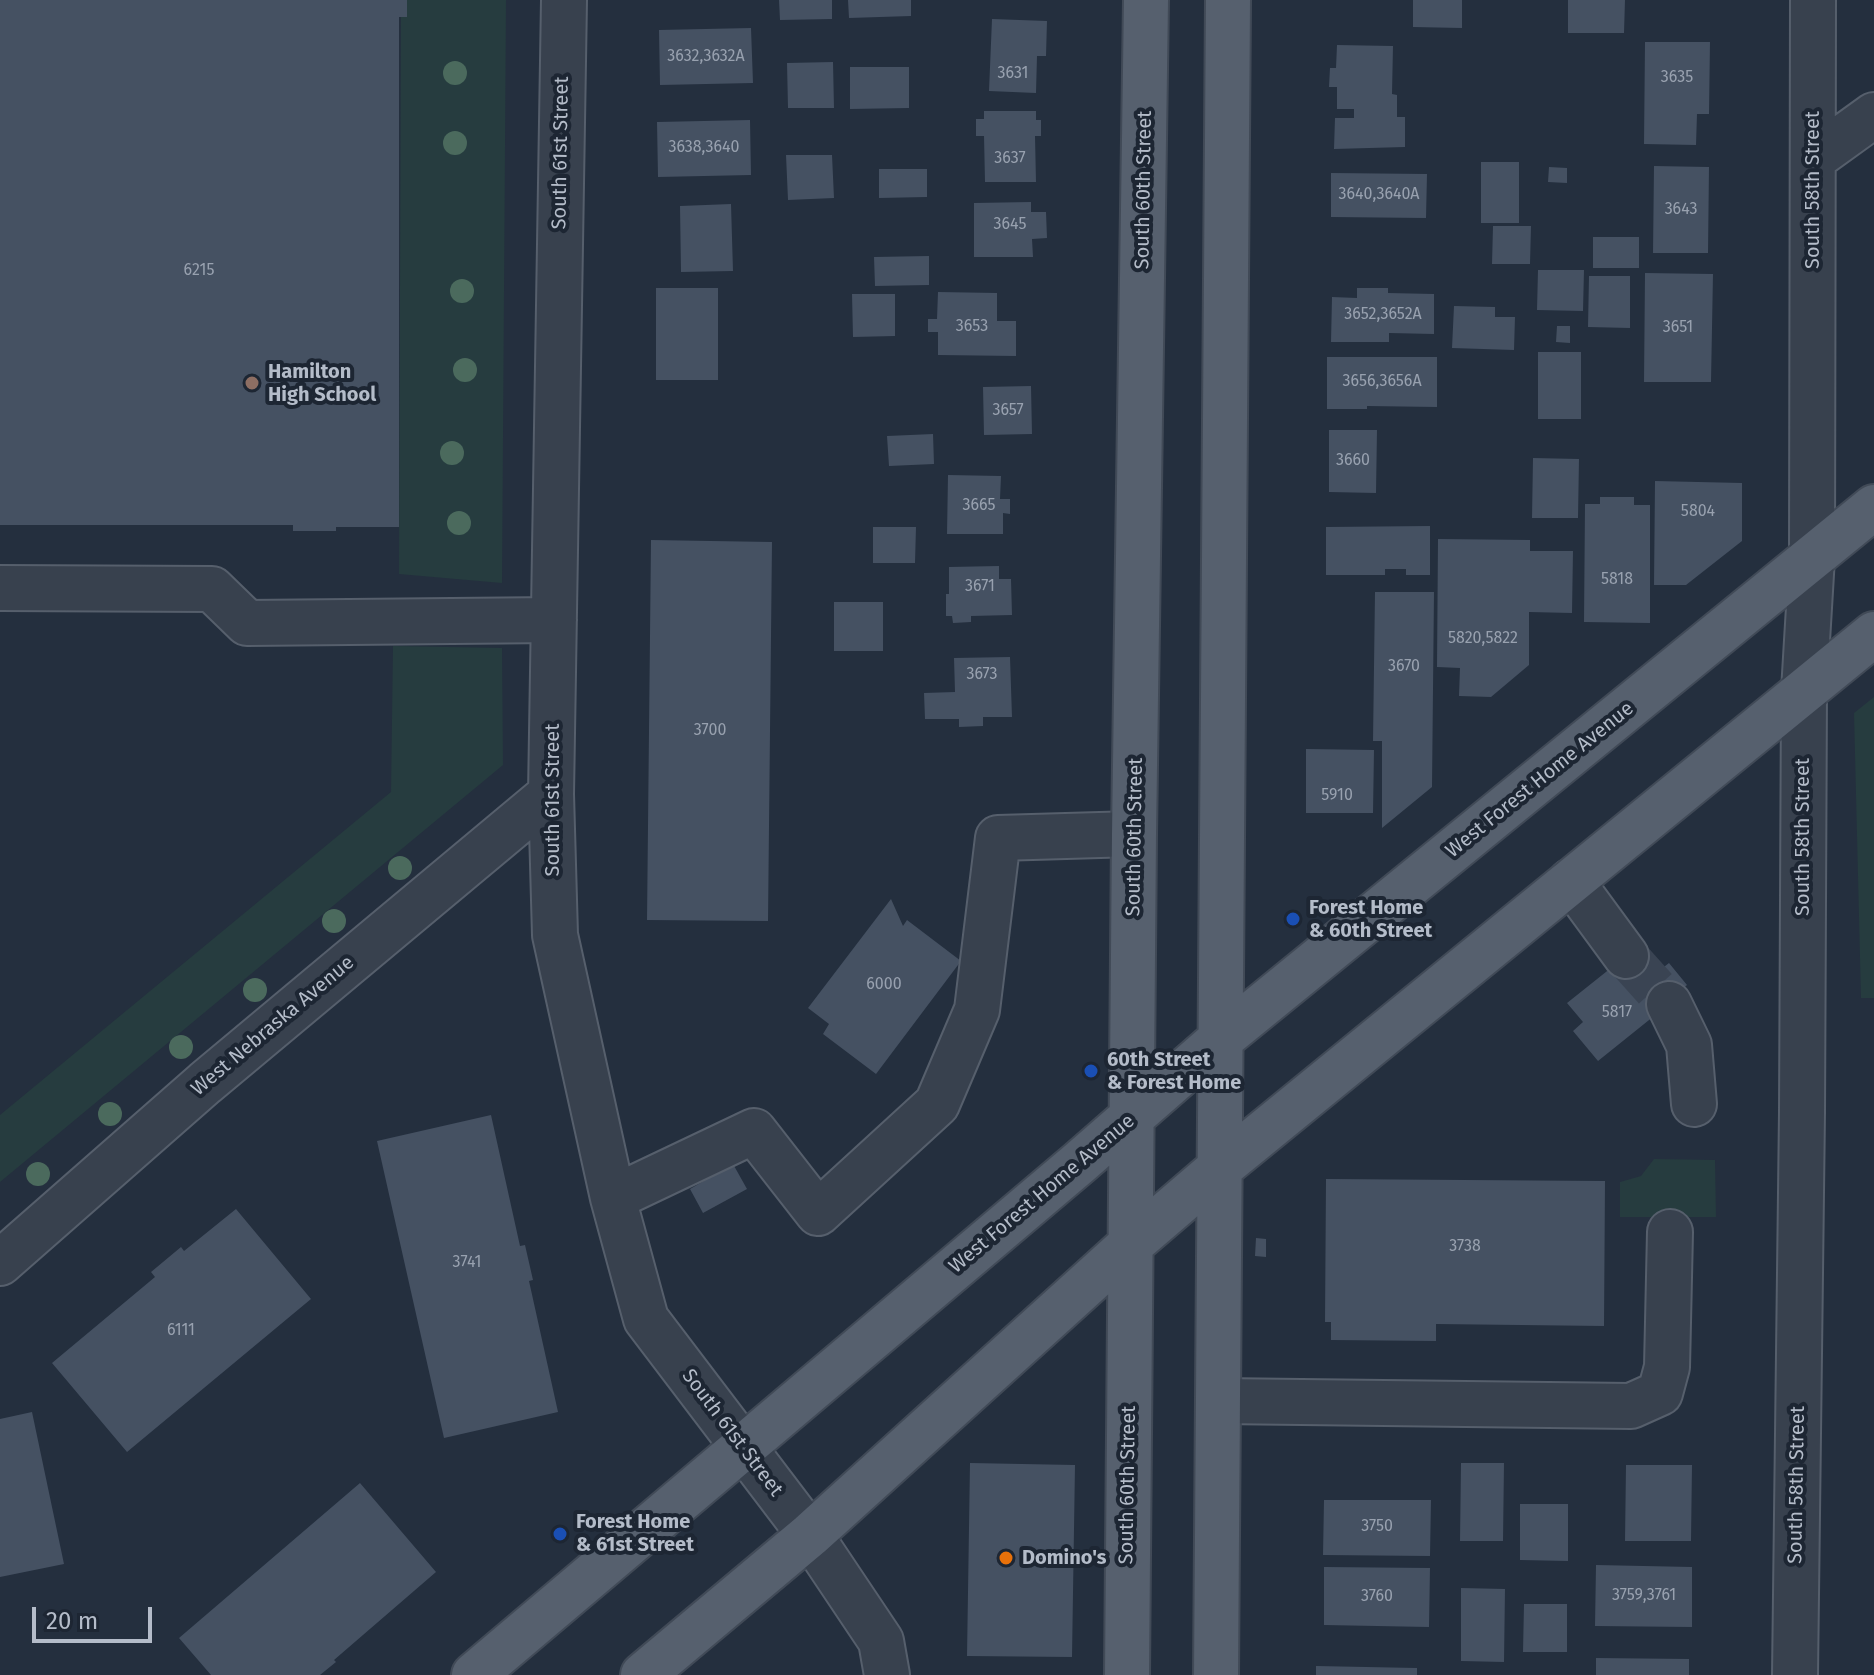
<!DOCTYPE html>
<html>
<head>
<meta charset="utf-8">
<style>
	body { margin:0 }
	#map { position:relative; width:1874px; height:1675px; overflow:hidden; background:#242f3e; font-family:"Fira Sans",sans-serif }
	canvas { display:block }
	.scale { position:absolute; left:32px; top:1607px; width:120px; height:36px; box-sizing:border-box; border:4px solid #b4bcc9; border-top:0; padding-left:10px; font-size:24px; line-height:28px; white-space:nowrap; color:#b4bcc9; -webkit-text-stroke:6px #1d2633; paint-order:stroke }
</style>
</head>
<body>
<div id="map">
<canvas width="1874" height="1675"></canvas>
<div class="scale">20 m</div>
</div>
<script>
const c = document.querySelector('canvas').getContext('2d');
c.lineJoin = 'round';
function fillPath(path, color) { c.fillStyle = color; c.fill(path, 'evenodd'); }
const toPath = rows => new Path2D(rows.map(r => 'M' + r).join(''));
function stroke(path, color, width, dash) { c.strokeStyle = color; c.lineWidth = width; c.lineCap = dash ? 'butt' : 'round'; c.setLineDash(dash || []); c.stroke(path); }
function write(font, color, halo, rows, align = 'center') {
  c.font = font + ' "Fira Sans",sans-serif'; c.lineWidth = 8; c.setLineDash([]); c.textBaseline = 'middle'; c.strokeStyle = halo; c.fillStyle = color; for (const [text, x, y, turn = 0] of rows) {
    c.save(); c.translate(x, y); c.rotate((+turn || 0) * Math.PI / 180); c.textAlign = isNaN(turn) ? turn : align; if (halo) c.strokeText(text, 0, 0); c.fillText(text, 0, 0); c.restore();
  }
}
fillPath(toPath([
	[401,0,506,0,502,583,399,574],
	[393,646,502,648,503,765,0,1182,0,1115,391,792],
	[1874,697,1874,998,1861,998,1854,713],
	[1654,1159,1715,1160,1716,1217,1620,1217,1620,1182,1641,1176]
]), '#263c3f');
fillPath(toPath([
	[0,0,407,0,407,17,399,17,399,527,336,527,336,531,293,531,293,525,0,525],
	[779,0,832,0,832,19,780,20],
	[848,0,911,0,911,16,849,18],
	[1413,0,1462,0,1462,28,1413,27],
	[1568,0,1625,0,1624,33,1568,33],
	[992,19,1047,21,1046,56,1037,56,1036,93,989,91],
	[751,28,753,83,660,85,659,30],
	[1645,42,1710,42,1709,114,1697,114,1696,145,1644,144],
	[1337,45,1393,46,1392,94,1397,95,1397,117,1405,117,1405,147,1334,149,1335,118,1354,118,1354,109,1337,109,1337,87,1329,87,1330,68,1336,68],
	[833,62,834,108,788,108,787,63],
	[850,67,909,67,909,108,850,109],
	[984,111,1036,111,1036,120,1041,120,1041,136,1035,136,1036,182,985,182,984,136,976,136,976,119,984,119],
	[750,120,751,175,658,177,657,122],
	[786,155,832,155,834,198,788,200],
	[1481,162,1519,162,1519,223,1481,223],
	[1654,166,1709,167,1708,253,1653,253],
	[1549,167,1567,168,1567,183,1548,182],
	[879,169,927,169,927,197,879,198],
	[1331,173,1427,174,1426,218,1331,217],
	[1031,202,1031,212,1046,212,1047,238,1032,239,1033,257,974,257,974,203],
	[731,204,733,271,681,272,680,206],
	[1493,226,1531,226,1530,264,1492,264],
	[1593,237,1639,237,1639,268,1593,268],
	[929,256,929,285,875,286,874,257],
	[1538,270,1584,270,1583,311,1537,310],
	[1645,273,1713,274,1711,382,1644,382],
	[1589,276,1630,276,1630,328,1588,327],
	[656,288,718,288,718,380,656,380],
	[1357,288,1388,288,1388,293,1434,294,1434,334,1389,333,1389,342,1331,342,1332,297,1357,298],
	[938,292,997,293,997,321,1016,321,1016,356,938,355,938,332,928,332,928,319,937,319],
	[852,294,895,294,895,336,853,337],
	[1454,306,1495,307,1495,317,1515,317,1514,350,1452,348],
	[1557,326,1570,326,1570,343,1556,342],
	[1538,352,1581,352,1581,419,1538,419],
	[1327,357,1437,357,1437,407,1367,406,1367,409,1327,409],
	[1031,386,1032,434,984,435,983,387],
	[1329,430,1377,430,1376,493,1329,492],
	[933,434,934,464,889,466,887,436],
	[1533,458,1579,459,1578,518,1532,518],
	[948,475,1001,476,1000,499,1010,499,1010,514,1003,513,1003,534,947,534],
	[1655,481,1742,483,1742,541,1686,585,1654,585],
	[1600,497,1634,497,1634,505,1650,505,1650,623,1584,622,1585,504,1600,504],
	[1430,526,1430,575,1406,575,1406,569,1385,569,1385,575,1326,575,1326,527],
	[873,527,916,527,915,563,873,563],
	[1438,539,1530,540,1530,551,1573,551,1572,613,1529,612,1529,665,1491,697,1459,696,1460,668,1437,667],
	[651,540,772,542,768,921,647,920],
	[999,566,999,579,1011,579,1012,615,971,616,971,622,953,623,952,616,946,616,946,594,949,594,949,567],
	[1375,592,1434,592,1432,787,1382,828,1382,741,1373,741],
	[834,602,883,602,883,651,834,651],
	[1010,657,1012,717,983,717,983,726,959,727,959,719,925,719,924,693,955,692,954,658],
	[1306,749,1374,750,1373,813,1306,813],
	[891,899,903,926,907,920,961,961,876,1074,823,1034,829,1024,808,1008],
	[1636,948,1656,973,1669,963,1687,985,1675,995,1669,1004,1598,1061,1573,1031,1583,1022,1567,1003],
	[491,1115,520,1246,525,1245,533,1280,529,1281,558,1412,444,1438,377,1141],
	[733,1164,747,1189,703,1213,690,1189],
	[1326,1179,1605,1181,1604,1326,1436,1324,1436,1341,1331,1340,1331,1322,1325,1322],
	[236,1209,311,1299,127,1452,52,1363,155,1277,151,1272,181,1247,184,1251],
	[1256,1238,1266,1239,1266,1257,1255,1256],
	[32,1412,64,1564,0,1577,0,1419],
	[970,1463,1075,1465,1072,1657,967,1656],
	[1461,1463,1504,1463,1503,1541,1460,1541],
	[1626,1465,1692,1465,1691,1541,1625,1541],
	[360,1483,436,1572,334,1660,336,1662,320,1675,211,1675,179,1638],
	[1324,1500,1431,1500,1430,1556,1323,1555],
	[1520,1504,1568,1504,1568,1561,1520,1560],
	[1596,1565,1692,1567,1692,1627,1595,1626],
	[1324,1567,1430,1568,1429,1627,1324,1625],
	[1461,1588,1505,1589,1504,1662,1461,1661],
	[1524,1604,1567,1604,1567,1652,1523,1652],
	[1596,1658,1689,1659,1689,1675,1596,1675],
	[1316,1666,1417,1668,1417,1675,1316,1675]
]), '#455162');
stroke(toPath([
	[1626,956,1669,1004]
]), '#3a4453', 44, [44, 22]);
const minor = toPath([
	[564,0,551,794,555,935,613,1198,646,1319,810,1535,881,1641,887,1675],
	[1813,159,1874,115],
	[0,588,212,589,247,623,554,620],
	[1571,881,1626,956],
	[1669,1004,1689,1045,1694,1104],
	[613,1198,754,1131,818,1213,937,1104,977,1010,998,838,1134,834],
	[0,1263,205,1083,551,794],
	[1219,1401,1631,1406,1660,1393,1667,1367,1670,1232],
	[1795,1675,1802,1112,1804,691,1812,557,1813,0]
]);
const major = toPath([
	[474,1675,1079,1163,1221,1039,1874,507],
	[643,1675,810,1535,1130,1245,1221,1167,1874,634],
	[1127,1675,1134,834,1146,0],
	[1216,1675,1228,0]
]);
stroke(minor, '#565f6c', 48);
stroke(major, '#414a57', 48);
stroke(minor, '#38414e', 44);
stroke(major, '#56606e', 44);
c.fillStyle = '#4b6a5d';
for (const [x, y] of [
	[455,73],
	[455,143],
	[462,291],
	[465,370],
	[452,453],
	[459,523],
	[400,868],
	[334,921],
	[255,990],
	[181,1047],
	[110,1114],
	[38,1174]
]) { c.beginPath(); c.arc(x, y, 12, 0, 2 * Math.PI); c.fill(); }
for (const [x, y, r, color] of [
	[252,383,8,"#8d6e63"],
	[1293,919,8,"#1a4fb4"],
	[1091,1071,8,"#1a4fb4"],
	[560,1534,8,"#1a4fb4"],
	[1006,1558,8,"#e8710a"]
]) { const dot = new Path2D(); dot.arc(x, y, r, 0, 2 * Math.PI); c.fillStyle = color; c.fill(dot); stroke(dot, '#1d2633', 3); }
write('16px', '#98a1af', null, [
	["3632,3632A",706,57],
	["3631",1013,74],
	["3635",1677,78],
	["3638,3640",704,148],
	["3637",1010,159],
	["3640,3640A",1379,195],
	["3643",1681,210],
	["3645",1010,225],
	["6215",199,271],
	["3652,3652A",1383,315],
	["3653",972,327],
	["3651",1678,328],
	["3656,3656A",1382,382],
	["3657",1008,411],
	["3660",1353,461],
	["3665",979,506],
	["5804",1698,512],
	["5818",1617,580],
	["3671",980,587],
	["5820,5822",1483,639],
	["3670",1404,667],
	["3673",982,675],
	["3700",710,731],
	["5910",1337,796],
	["6000",884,985],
	["5817",1617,1013],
	["3738",1465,1247],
	["3741",467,1263],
	["6111",181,1331],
	["3750",1377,1527],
	["3759,3761",1644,1596],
	["3760",1377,1597]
]);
write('20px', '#b4bcc9', '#1d2633', [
	["South 61st Street",561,153,-89],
	["South 60th Street",1144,190,-89],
	["South 58th Street",1813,190,-90],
	["West Forest Home Avenue",1540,780,-39],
	["South 61st Street",553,800,-90],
	["South 60th Street",1135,837,-89],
	["South 58th Street",1803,837,-90],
	["West Nebraska Avenue",273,1026,-40],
	["West Forest Home Avenue",1042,1194,-40],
	["South 61st Street",732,1433,53],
	["South 60th Street",1128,1485,-89],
	["South 58th Street",1797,1485,-89]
]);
write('bold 20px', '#b4bcc9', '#1d2633', [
	["Hamilton",268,372],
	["High School",268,395],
	["Forest Home",1309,908],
	["& 60th Street",1309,931],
	["60th Street",1107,1060],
	["& Forest Home",1107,1083],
	["Forest Home",576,1522],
	["& 61st Street",576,1545],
	["Domino's",1022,1558]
], 'left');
</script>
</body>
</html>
